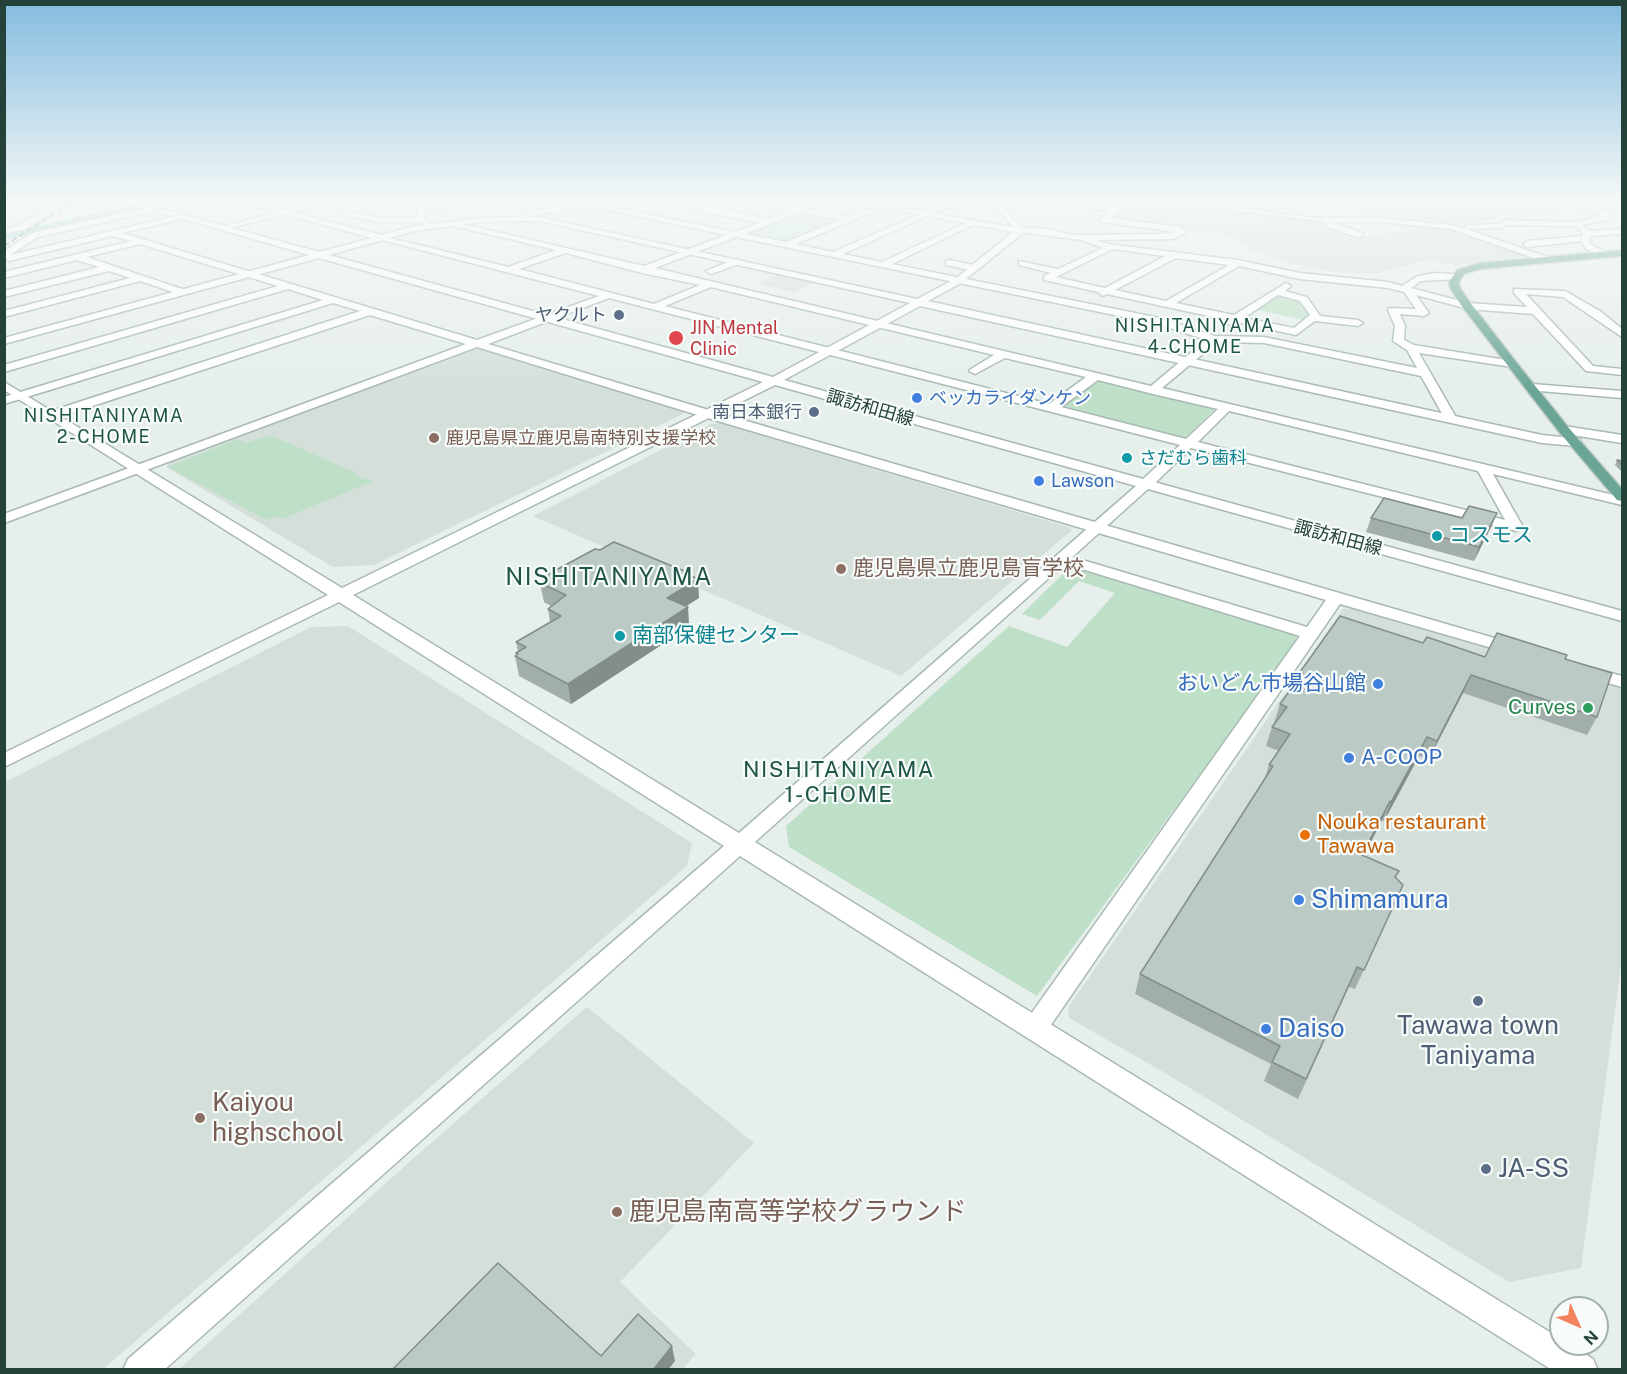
<!DOCTYPE html>
<html>
<head>
<meta charset="utf-8">
<style>
	body { margin:0 }
	#map { position:relative; width:1627px; height:1374px; overflow:hidden; background:#e6efeb; font-family:"Public Sans",sans-serif }
	canvas { display:block }
	.frame { position:absolute; inset:0; border:6px solid #24423a; pointer-events:none }
	.north { position:absolute; left:1549px; top:1296px; width:60px; height:60px; box-sizing:border-box; background:#f7fbf9; border:2px solid #a3b1ad; border-radius:50%; rotate:135deg; font-size:16px; font-weight:700; line-height:24px; text-align:center; color:#24423a }
	.north::after { content:''; display:block; margin:auto; width:21px; height:27px; background:#f4845f; clip-path:polygon(50% 0,100% 100%,50% 72%,0 100%) }
</style>
</head>
<body>
<div id="map">
<canvas width="1627" height="1374"></canvas>
<div class="frame"></div>
<div class="north">N</div>
</div>
<script>
const c = document.querySelector('canvas').getContext('2d');
c.lineJoin = 'round';
function fillPath(path, color) { c.fillStyle = color; c.fill(path, 'evenodd'); }
const toPath = rows => new Path2D(rows.map(r => 'M' + r).join(''));
function stroke(path, color, width, dash) { c.strokeStyle = color; c.lineWidth = width; c.lineCap = dash ? 'butt' : 'round'; c.setLineDash(dash || []); c.stroke(path); }
function write(font, color, halo, rows, align = 'center') {
  c.font = font + ' "Public Sans","Noto Sans JP",sans-serif'; c.lineWidth = 4.5; c.setLineDash([]); c.textBaseline = 'middle'; c.strokeStyle = halo; c.fillStyle = color; for (const [text, x, y, turn = 0] of rows) {
    c.save(); c.translate(x, y); c.rotate((+turn || 0) * Math.PI / 180); c.textAlign = isNaN(turn) ? turn : align; if (halo) c.strokeText(text, 0, 0); c.fillText(text, 0, 0); c.restore();
  }
}
fillPath(toPath([
	[1142,200,1319,222,1359,237,1407,230,1383,221,1450,228,1529,256,1456,265,1429,260,1374,274,1324,271,1291,263,1251,249,1224,234,1112,218,1135,201],
	[777,275,812,283,794,292,758,284],
	[476,348,483,348,683,411,683,414,374,565,333,567,166,467,169,463],
	[720,423,1068,527,1072,530,901,676,533,516,711,424],
	[1357,608,1622,686,1622,958,1581,1268,1509,1282,1165,1073,1069,1018,1068,1008,1329,629,1343,609],
	[348,626,692,843,687,866,103,1369,5,1369,5,782,311,627],
	[587,1007,754,1143,620,1282,696,1354,683,1369,178,1370,416,1156]
]), '#d4dfda');
fillPath(toPath([
	[1274,199,1548,199,1558,216,1527,212,1506,213,1493,219,1458,225,1347,207,1315,206],
	[804,212,841,221,787,242,744,233],
	[1279,295,1297,299,1309,316,1304,320,1258,310],
	[1096,381,1103,381,1212,407,1214,410,1186,437,1178,437,1067,409,1063,406],
	[270,435,356,473,354,475,363,479,374,481,282,519,277,516,266,520,168,467,238,439,246,443],
	[1081,567,1294,633,1298,641,1037,996,789,847,786,826,1009,626,1067,647,1115,593,1079,581,1040,620,1022,614,1069,568]
]), '#bfe0c8');
fillPath(toPath([
	[155,199,176,199,5,240,4,234]
]), '#8ec9d4');
const minor = toPath([
	[9,199,23,199,51,206,62,199,72,199,24,230,4,234,4,229,18,226,45,210,9,199],
	[174,199,187,199,155,211,38,237,10,255,180,215,184,217,183,219,122,233,477,340,599,296,378,239,378,235,508,267,556,250,449,225,449,221,644,266,726,235,597,208,543,213,518,220,514,218,542,209,643,199,674,199,767,219,791,210,738,199,756,199,848,216,881,205,881,209,796,244,833,252,936,207,903,199,921,199,946,204,997,201,1022,228,1042,228,1074,235,1161,234,1176,232,1101,222,1101,218,1110,212,1072,205,1076,203,1115,207,1126,199,1135,199,1111,218,1179,227,1187,232,1174,239,1096,240,1108,244,1238,260,1300,273,1388,282,1402,286,1418,276,1436,273,1455,274,1458,275,1458,279,1421,281,1411,288,1468,303,1527,307,1514,293,1514,289,1565,291,1600,311,1622,329,1622,337,1563,297,1526,294,1593,366,1622,369,1622,375,1586,371,1533,314,1468,309,1416,295,1429,313,1424,316,1400,314,1405,326,1404,340,1414,345,1512,361,1518,364,1512,367,1419,353,1457,419,1451,423,1445,419,1421,376,1264,343,1217,342,1162,388,1622,497,1622,505,1493,474,1523,527,1516,531,1191,448,1151,487,1146,488,1141,487,1139,484,1141,481,1180,445,609,298,488,344,712,411,1522,646,1525,650,1522,654,1516,655,1340,604,1044,1035,1035,1039,1026,1035,1022,1028,1026,1021,1300,636,1059,562,1056,559,1059,556,1069,556,1307,627,1326,600,704,417,477,347,4,523,4,514,466,344,370,315,56,418,48,418,46,415,48,412,360,311,333,303,4,404,4,397,323,300,288,289,4,372,4,365,278,286,140,244,87,257,185,290,185,294,179,294,140,281,4,317,4,311,130,278,109,271,4,297,4,291,99,267,77,260,4,278,4,272,131,241,112,236,9,261,5,258,4,251,32,233,150,207,174,199],
	[658,202,759,223,735,232,612,207,658,202],
	[995,205,1017,232,1081,240,1103,248,1058,269,1019,261,1019,265,1051,273,1044,276,1044,280,1098,292,1102,296,1107,294,1227,320,1227,324,1231,325,1237,322,1296,335,1315,321,1358,326,1363,323,1358,320,1320,316,1307,297,1285,291,1291,286,1286,283,1234,315,1176,303,1239,266,1300,279,1388,288,1404,292,1416,309,1389,308,1388,310,1395,326,1393,341,1407,350,1417,368,1264,337,1215,336,1160,318,892,264,975,224,975,220,972,220,882,262,843,254,945,208,995,205],
	[800,212,840,220,786,242,745,234,800,212],
	[736,237,1158,324,1206,340,1151,386,655,268,736,237],
	[1113,249,1165,256,1105,288,1056,277,1113,249],
	[566,253,642,273,700,285,654,304,519,269,566,253],
	[1176,258,1229,265,1166,301,1115,290,1176,258],
	[711,287,994,355,971,369,969,371,975,374,1005,358,1086,377,1049,404,665,306,711,287],
	[1278,295,1300,301,1310,315,1294,328,1244,318,1278,295],
	[1098,380,1153,394,1218,409,1186,439,1061,407,1098,380],
	[1229,411,1478,471,1505,520,1198,442,1229,411],
	[260,199,275,199,250,206,246,204,260,199],
	[329,199,348,199,351,202,345,210,348,211,379,218,416,218,418,207,457,204,461,206,425,211,424,219,437,226,433,228,419,222,379,222,342,215,337,210,343,202,341,201,221,230,217,228,329,199],
	[1143,199,1168,199,1316,218,1380,218,1452,225,1465,229,1465,225,1468,225,1499,224,1505,220,1575,222,1602,215,1546,199,1560,199,1607,211,1610,214,1610,218,1606,220,1582,225,1591,231,1622,229,1622,234,1590,236,1589,242,1592,245,1608,254,1604,257,1586,249,1581,241,1527,247,1523,244,1527,241,1582,236,1583,232,1573,226,1507,225,1501,228,1466,229,1548,257,1549,259,1545,262,1451,229,1380,222,1332,222,1362,233,1363,235,1359,238,1326,226,1326,222,1143,199],
	[736,259,741,262,739,264,711,274,706,271,736,259],
	[949,260,978,266,980,268,975,271,946,265,946,261,949,260],
	[1532,384,1622,391,1622,398,1528,390,1528,386,1532,384],
	[1564,426,1622,435,1622,443,1560,433,1558,430,1560,427,1564,426],
	[1589,667,1622,676,1622,687,1583,676,1580,672,1583,668,1589,667]
]);
const tertiary = toPath([
	[113,199,127,199,319,252,372,238,227,199,241,199,382,235,414,226,482,218,539,217,917,299,955,279,1013,232,834,199,853,199,1023,229,1023,233,961,283,928,301,1542,435,1580,439,1581,442,1575,446,1542,443,920,306,784,380,1622,611,1622,621,1148,489,755,842,1561,1339,1561,1344,1570,1344,1593,1359,1598,1370,1552,1370,740,856,164,1370,123,1370,128,1359,724,846,339,602,4,767,4,753,328,595,4,390,4,382,342,588,763,382,319,258,4,344,4,338,309,255,113,199],
	[539,221,910,303,773,377,329,255,415,231,482,222,539,221],
	[775,385,1136,486,739,833,353,595,775,385]
]);
const primary = toPath([
	[1622,250,1622,256,1481,269,1464,274,1459,282,1460,288,1469,301,1516,362,1568,427,1622,489,1622,501,1617,500,1560,433,1461,305,1450,288,1449,282,1457,270,1480,263,1622,250]
]);
stroke(minor, '#a8b8b2', 3);
stroke(tertiary, '#a8b8b2', 3);
stroke(primary, '#c2cac8', 3);
fillPath(minor, '#fff');
fillPath(tertiary, '#fff');
fillPath(primary, '#6aa596');
stroke(toPath([
	[4,246,78,199]
]), '#5f7d75', 2, [6, 3]);
fillPath(toPath([
	[1617,460,1623,461,1623,473,1615,465],
	[1497,513,1491,527,1474,561,1366,532,1371,518,1462,518],
	[600,550,689,573,699,598,686,606,688,607,689,627,571,704,519,676,515,656,516,655,516,653,518,651,516,642,550,622,548,609,551,606,544,602,540,583,544,581,543,577],
	[1423,643,1485,657,1565,659,1597,717,1587,735,1463,693,1429,759,1419,756,1384,821,1382,820,1364,856,1396,878,1403,885,1355,989,1349,987,1298,1099,1264,1081,1271,1064,1135,994,1140,974,1264,781,1269,765,1279,751,1266,746,1272,727,1275,723,1274,723,1280,704,1296,683,1300,672]
]), '#a1aea9');
fillPath(toPath([
	[1497,513,1491,527,1474,561,1479,547],
	[689,573,690,584,698,579,699,598,669,617,667,598,687,574],
	[688,607,689,627,571,704,568,684],
	[1471,675,1463,693,1429,759,1437,741],
	[1427,737,1419,756,1384,821,1391,802],
	[1390,801,1382,820,1354,875,1362,855],
	[672,1346,675,1361,668,1370,653,1370]
]), '#838d89');
const building = toPath([
	[1617,460,1623,461,1623,466,1617,460],
	[1384,498,1462,518,1469,506,1497,513,1479,547,1371,518,1384,498],
	[614,542,689,573,687,574,698,579,667,598,688,607,568,684,515,656,518,654,516,653,526,647,516,642,561,616,548,609,566,595,540,583,548,579,543,577,595,549,600,550,614,542],
	[1340,616,1423,643,1427,637,1485,657,1497,633,1567,655,1565,659,1612,673,1597,717,1471,675,1437,741,1427,737,1391,802,1390,801,1362,855,1399,871,1395,877,1403,885,1364,970,1357,967,1306,1079,1272,1062,1280,1046,1140,974,1273,766,1269,765,1290,734,1272,727,1287,707,1280,704,1303,673,1300,672,1340,616],
	[498,1263,601,1356,638,1314,672,1346,653,1370,392,1370,498,1263]
]);
fillPath(building, '#bbcac4');
stroke(building, '#838d89', 1.5);
const sky = c.createLinearGradient(0, 0, 0, 392);
sky.addColorStop(0, '#84bce0');
sky.addColorStop(0.51, '#f4f8f6');
sky.addColorStop(1, '#f4f8f600');
c.fillStyle = sky;
c.fillRect(0, 0, 1627, 392);
for (const [x, y, r, color] of [
	[619,315,6,"#5c6f8a"],
	[676,338,8,"#e0444e"],
	[917,398,6,"#3f7fe0"],
	[814,412,6,"#5c6f8a"],
	[434,438,6,"#8d6e63"],
	[1127,458,6,"#0f9aa8"],
	[1039,481,6,"#3f7fe0"],
	[1437,536,6,"#0f9aa8"],
	[841,569,6,"#8d6e63"],
	[620,636,6,"#0f9aa8"],
	[1378,684,6,"#3f7fe0"],
	[1588,708,6,"#2e9e5b"],
	[1349,758,6,"#3f7fe0"],
	[1305,835,6,"#e8710a"],
	[1299,900,6,"#3f7fe0"],
	[1478,1001,6,"#5c6f8a"],
	[1266,1029,6,"#3f7fe0"],
	[200,1118,6,"#8d6e63"],
	[1486,1169,6,"#5c6f8a"],
	[617,1212,6,"#8d6e63"]
]) { const dot = new Path2D(); dot.arc(x, y, r, 0, 2 * Math.PI); c.fillStyle = color; c.fill(dot); stroke(dot, '#f7fbf9', 2); }
write('18px', '#4e5e75', '#f7fbf9', [
	["ヤクルト",607,315],
	["南日本銀行",802,412]
], 'right');
c.letterSpacing = '1.5px';
write('18px', '#1f5548', '#f7fbf9', [
	["NISHITANIYAMA",1195,326],
	["4-CHOME",1195,347],
	["NISHITANIYAMA",104,416],
	["2-CHOME",104,437]
]);
c.letterSpacing = '0px';
write('18px', '#be3a42', '#f7fbf9', [
	["JIN Mental",690,328],
	["Clinic",690,349]
], 'left');
write('18px', '#366cbe', '#f7fbf9', [
	["ベッカライダンケン",929,398],
	["Lawson",1051,481]
], 'left');
write('18px', '#24423a', '#f7fbf9', [
	["諏訪和田線",870,408,16],
	["諏訪和田線",1338,538,15]
]);
write('18px', '#785e54', '#f7fbf9', [
	["鹿児島県立鹿児島南特別支援学校",446,438]
], 'left');
write('18px', '#0d838f', '#f7fbf9', [
	["さだむら歯科",1139,458]
], 'left');
write('21px', '#0d838f', '#f7fbf9', [
	["コスモス",1449,536],
	["南部保健センター",632,636]
], 'left');
write('21px', '#785e54', '#f7fbf9', [
	["鹿児島県立鹿児島盲学校",853,569]
], 'left');
write('21px', '#366cbe', '#f7fbf9', [
	["おいどん市場谷山館",1366,684],
	["A-COOP",1361,758,"left"]
], 'right');
write('21px', '#27864d', '#f7fbf9', [
	["Curves",1576,708]
], 'right');
write('21px', '#c56008', '#f7fbf9', [
	["Nouka restaurant",1317,823],
	["Tawawa",1317,847]
], 'left');
c.letterSpacing = '1.5px';
write('22px', '#1f5548', '#f7fbf9', [
	["NISHITANIYAMA",839,770],
	["1-CHOME",839,795]
]);
c.letterSpacing = '0px';
c.letterSpacing = '1.5px';
write('24px', '#1f5548', '#f7fbf9', [
	["NISHITANIYAMA",609,578]
]);
c.letterSpacing = '0px';
write('26px', '#366cbe', '#f7fbf9', [
	["Shimamura",1311,900],
	["Daiso",1278,1029]
], 'left');
write('26px', '#4e5e75', '#f7fbf9', [
	["Tawawa town",1478,1026],
	["Taniyama",1478,1056],
	["JA-SS",1498,1169,"left"]
]);
write('26px', '#785e54', '#f7fbf9', [
	["Kaiyou",212,1103],
	["highschool",212,1133],
	["鹿児島南高等学校グラウンド",629,1212]
], 'left');
</script>
</body>
</html>
